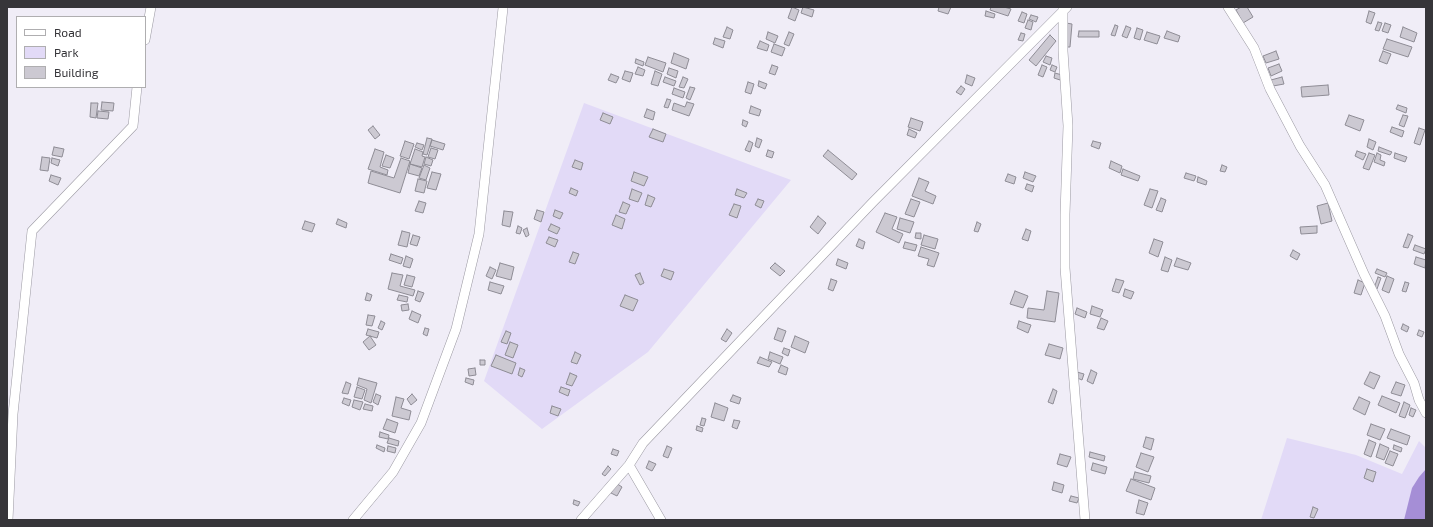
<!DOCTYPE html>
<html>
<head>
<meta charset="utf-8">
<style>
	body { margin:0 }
	#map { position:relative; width:1433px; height:527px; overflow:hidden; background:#f0edf7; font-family:"Exo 2",sans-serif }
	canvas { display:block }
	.frame { position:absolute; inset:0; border:8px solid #363539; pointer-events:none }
	.legend { position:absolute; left:16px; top:16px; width:130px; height:72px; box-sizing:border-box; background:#fff; border:1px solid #afaeb0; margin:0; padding:5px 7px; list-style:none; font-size:12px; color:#363539 }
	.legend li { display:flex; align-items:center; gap:8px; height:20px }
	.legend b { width:20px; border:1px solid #afaeb0 }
</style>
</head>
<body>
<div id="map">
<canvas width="1433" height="527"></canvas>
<div class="frame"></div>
<ul class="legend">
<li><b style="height:5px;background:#fff"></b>Road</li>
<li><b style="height:11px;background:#e2daf7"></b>Park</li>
<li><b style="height:11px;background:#ccc9d2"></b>Building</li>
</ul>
</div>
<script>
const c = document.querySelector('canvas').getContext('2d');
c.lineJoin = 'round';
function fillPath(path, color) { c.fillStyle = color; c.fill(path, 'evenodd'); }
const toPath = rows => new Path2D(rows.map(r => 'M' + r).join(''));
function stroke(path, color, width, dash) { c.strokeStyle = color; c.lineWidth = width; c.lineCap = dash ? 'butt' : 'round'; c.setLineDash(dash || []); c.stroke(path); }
fillPath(toPath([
	[584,103,791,180,648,352,542,429,484,381],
	[1287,438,1356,455,1402,474,1419,441,1426,448,1426,498,1417,520,1261,520]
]), '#e2daf7');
fillPath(toPath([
	[1426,469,1426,520,1404,520,1412,488,1419,477]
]), '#a58ed6');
const building = toPath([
	[792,7,799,10,795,21,788,18,792,7],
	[803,7,814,10,812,17,801,13,803,7],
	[939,7,951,7,948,14,938,11,939,7],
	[991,7,1004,7,1011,9,1008,16,990,10,991,7],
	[1241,7,1247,7,1253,17,1243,23,1236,10,1241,7],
	[986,11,995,14,994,18,985,16,986,11],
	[1369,11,1375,13,1371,24,1366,22,1369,11],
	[1022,12,1027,14,1024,23,1018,21,1022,12],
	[1031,15,1038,17,1036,22,1029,19,1031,15],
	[1028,20,1033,22,1031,30,1025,28,1028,20],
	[1378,22,1382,23,1379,31,1375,30,1378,22],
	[1066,23,1072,24,1070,47,1064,47,1066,23],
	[1385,23,1391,25,1388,33,1382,31,1385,23],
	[1115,25,1118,26,1115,36,1111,35,1115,25],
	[1126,26,1131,28,1127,38,1122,36,1126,26],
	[727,27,733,30,730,39,723,37,727,27],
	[1403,27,1417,33,1414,42,1400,37,1403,27],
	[1137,28,1143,30,1140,40,1134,38,1137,28],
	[1079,31,1099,31,1099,37,1078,37,1079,31],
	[1167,31,1180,36,1178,42,1164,38,1167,31],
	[768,32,778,36,775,43,766,39,768,32],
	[789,32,794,34,789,46,784,44,789,32],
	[1147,32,1160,36,1157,44,1144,40,1147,32],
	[1021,33,1025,34,1023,41,1018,40,1021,33],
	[1050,35,1056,41,1036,66,1029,60,1050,35],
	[715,38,725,41,723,48,713,44,715,38],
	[1387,39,1412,47,1408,57,1383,49,1387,39],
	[760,41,769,45,767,51,757,48,760,41],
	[774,44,785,48,782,56,771,52,774,44],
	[1276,51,1279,59,1266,63,1263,56,1276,51],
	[1383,51,1391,54,1387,64,1379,61,1383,51],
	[674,53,689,59,686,69,671,63,674,53],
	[1046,56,1052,58,1050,65,1043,62,1046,56],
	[648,57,666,63,663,72,645,65,648,57],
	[636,59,644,62,643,66,635,63,636,59],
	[1279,64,1282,71,1271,76,1268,68,1279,64],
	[772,65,778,67,775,75,769,73,772,65],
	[1042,65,1047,67,1043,77,1038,75,1042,65],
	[1052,65,1057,67,1055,72,1050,70,1052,65],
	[638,67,645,70,643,76,635,74,638,67],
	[669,68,678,71,676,78,667,74,669,68],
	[625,71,633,73,630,82,622,79,625,71],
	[655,71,662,74,658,86,651,84,655,71],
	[1055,73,1062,75,1060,80,1054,78,1055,73],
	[611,74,619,77,616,83,608,80,611,74],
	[967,75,975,78,972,86,965,83,967,75],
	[665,77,676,81,674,86,663,82,665,77],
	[683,77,688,79,684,88,679,87,683,77],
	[1282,77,1284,84,1273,86,1271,80,1282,77],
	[759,81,767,84,765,89,758,86,759,81],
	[748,82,754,84,751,94,745,92,748,82],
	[1328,85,1329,95,1302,97,1301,87,1328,85],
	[961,86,965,89,961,95,956,92,961,86],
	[690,87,695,88,690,100,686,98,690,87],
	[674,88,685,92,683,98,672,94,674,88],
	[667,99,671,100,668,108,664,107,667,99],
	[102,102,114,103,113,111,101,110,102,102],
	[687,102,694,104,689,116,672,110,674,103,685,107,687,102],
	[91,103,98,103,96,118,90,117,91,103],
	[1398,105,1407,108,1406,113,1396,109,1398,105],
	[751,106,761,110,759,116,749,113,751,106],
	[647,109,655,112,653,120,644,117,647,109],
	[98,111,109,112,108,119,97,118,98,111],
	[603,113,613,117,610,124,600,120,603,113],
	[1349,115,1364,120,1360,131,1345,125,1349,115],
	[1403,115,1408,116,1404,127,1399,125,1403,115],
	[911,118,923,122,920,131,908,127,911,118],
	[743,120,748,122,746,127,742,125,743,120],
	[373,126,380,135,375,139,368,130,373,126],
	[1392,127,1404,131,1402,137,1390,132,1392,127],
	[1419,128,1425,130,1420,145,1414,143,1419,128],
	[653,129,666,134,663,142,649,137,653,129],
	[909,129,917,133,915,138,907,135,909,129],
	[427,138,432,139,427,155,423,154,427,138],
	[757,138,762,140,759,148,755,146,757,138],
	[1369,139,1376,142,1373,150,1367,147,1369,139],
	[432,140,445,144,443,150,430,146,432,140],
	[405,141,414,144,409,159,400,156,405,141],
	[749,141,753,143,750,152,745,150,749,141],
	[1093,141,1101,143,1099,149,1091,146,1093,141],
	[417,143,424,145,422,150,415,147,417,143],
	[54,147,64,149,62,157,52,155,54,147],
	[1379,147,1392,152,1390,155,1378,151,1379,147],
	[431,148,438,150,435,159,428,157,431,148],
	[375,149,384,152,380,167,388,170,387,175,368,169,375,149],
	[415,149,423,152,422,156,425,157,422,167,410,164,415,149],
	[768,150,774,152,772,158,766,156,768,150],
	[828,150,857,174,852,180,823,156,828,150],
	[1357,151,1366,154,1363,160,1355,156,1357,151],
	[1369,153,1375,155,1369,170,1363,168,1369,153],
	[1377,153,1381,155,1380,160,1385,162,1384,166,1374,162,1377,153],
	[1395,153,1407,157,1405,162,1394,158,1395,153],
	[386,155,394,158,390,168,382,166,386,155],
	[42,157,50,158,48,171,40,170,42,157],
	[426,157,433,160,431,166,424,164,426,157],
	[52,158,60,160,58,166,51,163,52,158],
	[401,158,410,161,400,193,368,183,371,171,394,178,401,158],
	[575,160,583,163,581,170,572,167,575,160],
	[1111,161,1122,166,1120,173,1109,168,1111,161],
	[410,164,422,168,419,176,408,173,410,164],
	[424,165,430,168,426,180,419,178,424,165],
	[1222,165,1227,167,1225,172,1220,171,1222,165],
	[1123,169,1140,176,1138,181,1121,175,1123,169],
	[432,172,441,174,436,190,427,188,432,172],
	[634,172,648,177,644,186,631,181,634,172],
	[1025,172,1036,176,1033,182,1023,178,1025,172],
	[1186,173,1196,176,1194,181,1184,178,1186,173],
	[1008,174,1016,177,1014,184,1005,181,1008,174],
	[51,175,61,178,58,185,49,181,51,175],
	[1198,177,1207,181,1206,185,1197,182,1198,177],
	[919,178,929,182,925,191,936,196,933,204,912,196,919,178],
	[418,179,427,181,424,193,415,191,418,179],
	[1027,184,1034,186,1032,192,1025,189,1027,184],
	[571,188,578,191,576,196,569,193,571,188],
	[632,189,642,193,638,202,629,199,632,189],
	[737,189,747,193,744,198,735,195,737,189],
	[1150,189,1158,191,1152,208,1144,205,1150,189],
	[648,195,655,198,651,207,645,205,648,195],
	[1161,198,1166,200,1162,212,1156,210,1161,198],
	[758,199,764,201,761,208,755,205,758,199],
	[911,199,920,202,914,217,905,214,911,199],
	[419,201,426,203,423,213,415,211,419,201],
	[623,202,630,205,626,214,619,212,623,202],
	[1328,203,1332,221,1321,224,1317,206,1328,203],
	[734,204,741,206,737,218,729,215,734,204],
	[537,210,544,212,541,222,534,219,537,210],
	[555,210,563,213,560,219,553,216,555,210],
	[504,211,513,212,510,227,502,225,504,211],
	[885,213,897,217,892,229,903,234,899,243,876,232,885,213],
	[616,215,625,219,622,229,612,225,616,215],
	[818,216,826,223,818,234,810,227,818,216],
	[900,218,914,222,910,233,897,229,900,218],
	[338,219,347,223,346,228,336,224,338,219],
	[305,221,315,224,312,232,302,229,305,221],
	[977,222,981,224,978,232,974,231,977,222],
	[551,224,560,228,557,234,548,230,551,224],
	[518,226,522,228,520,234,516,233,518,226],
	[1317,226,1317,233,1301,234,1300,227,1317,226],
	[527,228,529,235,526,237,523,230,527,228],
	[1026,229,1031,231,1028,241,1022,239,1026,229],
	[402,231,410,233,407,247,398,245,402,231],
	[916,233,921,233,921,239,915,238,916,233],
	[1408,234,1413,236,1408,248,1403,247,1408,234],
	[413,235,420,237,417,246,410,244,413,235],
	[924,235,938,239,935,249,921,245,924,235],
	[549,237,558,240,555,247,546,243,549,237],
	[859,239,865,242,863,249,856,246,859,239],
	[1154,239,1163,242,1158,257,1149,253,1154,239],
	[905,242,917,245,915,251,903,248,905,242],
	[1415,245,1426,249,1424,254,1413,250,1415,245],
	[921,247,939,253,934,267,927,265,929,259,918,256,921,247],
	[1293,250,1300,254,1297,260,1290,256,1293,250],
	[573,252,579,254,575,264,569,262,573,252],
	[391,254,403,258,401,264,389,260,391,254],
	[406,256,413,259,410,268,403,266,406,256],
	[1165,257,1172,260,1168,272,1161,270,1165,257],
	[1416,257,1426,260,1425,268,1414,264,1416,257],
	[1177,258,1191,263,1188,270,1174,266,1177,258],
	[838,259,848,263,846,269,836,265,838,259],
	[500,263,514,267,511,280,496,276,500,263],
	[775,263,785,271,780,276,770,268,775,263],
	[490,267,496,270,492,279,486,276,490,267],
	[664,269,674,272,671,280,661,276,664,269],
	[1377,269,1387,273,1385,277,1375,273,1377,269],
	[392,273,403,275,400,286,415,290,413,296,388,289,392,273],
	[640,273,644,283,640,285,635,275,640,273],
	[407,275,415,277,412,287,404,285,407,275],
	[1387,276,1394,279,1389,293,1382,290,1387,276],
	[1378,277,1381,278,1377,289,1374,288,1378,277],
	[831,279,837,281,833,291,828,289,831,279],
	[1116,279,1124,281,1119,293,1112,291,1116,279],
	[1358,280,1365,283,1361,295,1354,293,1358,280],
	[490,282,504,286,501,294,488,290,490,282],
	[1405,282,1409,283,1406,292,1402,291,1405,282],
	[1125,289,1134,292,1131,299,1123,296,1125,289],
	[418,291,424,293,420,302,415,300,418,291],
	[1015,291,1028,296,1023,308,1010,304,1015,291],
	[1047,291,1059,293,1055,322,1027,318,1028,308,1044,310,1047,291],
	[367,293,372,295,370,301,365,300,367,293],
	[399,295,408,297,407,302,397,300,399,295],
	[625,295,638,300,633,311,620,306,625,295],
	[408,304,409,310,402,311,401,305,408,304],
	[1092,306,1103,310,1100,317,1090,314,1092,306],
	[1077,308,1087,312,1085,318,1075,314,1077,308],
	[412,311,421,315,418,323,409,319,412,311],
	[368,315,375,316,372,326,366,325,368,315],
	[1101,318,1108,321,1104,330,1097,328,1101,318],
	[381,321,385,323,382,330,378,328,381,321],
	[1019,321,1031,325,1028,333,1017,328,1019,321],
	[1403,324,1409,327,1407,332,1401,329,1403,324],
	[425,328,429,329,427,336,423,334,425,328],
	[778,328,786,331,782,342,774,339,778,328],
	[368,329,379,332,377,338,366,335,368,329],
	[727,329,732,333,726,342,721,339,727,329],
	[1419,330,1424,332,1422,337,1417,335,1419,330],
	[506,331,511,333,507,344,501,342,506,331],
	[370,336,376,345,369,350,363,342,370,336],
	[795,336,809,342,805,353,791,347,795,336],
	[510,342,518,345,513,358,505,355,510,342],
	[1049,344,1063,348,1060,359,1045,355,1049,344],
	[784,348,790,350,788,356,782,353,784,348],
	[575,352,581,355,577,364,571,362,575,352],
	[770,352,783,357,780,364,768,359,770,352],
	[496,355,516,363,512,374,491,366,496,355],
	[760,357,772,362,769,367,757,363,760,357],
	[480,360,485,360,485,365,480,365,480,360],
	[781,365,788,368,786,375,778,372,781,365],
	[475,368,476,375,469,376,468,369,475,368],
	[520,368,525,370,522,377,518,375,520,368],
	[1091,370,1097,373,1093,384,1087,381,1091,370],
	[1077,372,1084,374,1082,380,1075,377,1077,372],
	[1370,372,1380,376,1374,389,1364,384,1370,372],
	[570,373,577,376,572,386,566,384,570,373],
	[359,378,377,383,371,403,364,400,367,389,357,385,359,378],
	[466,378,474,380,473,385,465,382,466,378],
	[346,382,351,384,348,394,342,393,346,382],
	[1396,382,1405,385,1401,396,1391,393,1396,382],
	[357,387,365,390,362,399,354,397,357,387],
	[561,387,570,390,568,396,559,392,561,387],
	[1053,389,1057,391,1053,404,1048,402,1053,389],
	[376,394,381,396,378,405,373,402,376,394],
	[412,394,417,400,411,405,407,399,412,394],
	[733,395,741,398,739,404,730,401,733,395],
	[1382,396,1400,403,1396,413,1378,405,1382,396],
	[396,397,404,399,401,408,411,411,409,420,392,416,396,397],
	[1359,397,1370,402,1365,415,1353,409,1359,397],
	[344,398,351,400,349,406,342,403,344,398],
	[354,400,363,402,360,410,352,407,354,400],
	[1404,402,1410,405,1405,418,1399,416,1404,402],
	[715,403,728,408,724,421,711,417,715,403],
	[365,404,373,406,372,411,363,409,365,404],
	[552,406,561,409,558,416,550,413,552,406],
	[1411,408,1416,410,1413,417,1409,415,1411,408],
	[702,418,706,419,704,426,700,425,702,418],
	[387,419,398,423,395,433,383,429,387,419],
	[734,420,740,421,737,429,732,427,734,420],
	[1371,424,1385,429,1380,440,1367,435,1371,424],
	[697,426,703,428,702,432,696,430,697,426],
	[1391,429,1410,436,1407,445,1387,438,1391,429],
	[380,432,389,435,388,439,379,437,380,432],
	[1146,437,1154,439,1151,450,1143,447,1146,437],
	[389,438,399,441,398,446,387,443,389,438],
	[1369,440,1376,443,1371,457,1364,454,1369,440],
	[1380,444,1389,448,1384,460,1376,457,1380,444],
	[377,445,385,448,384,452,376,448,377,445],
	[1394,445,1402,448,1401,452,1393,449,1394,445],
	[388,446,396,448,395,453,387,451,388,446],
	[667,446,672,448,668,458,663,456,667,446],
	[613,449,619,451,617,456,611,454,613,449],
	[1390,451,1398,454,1393,466,1385,463,1390,451],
	[1090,452,1105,456,1104,461,1089,457,1090,452],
	[1141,453,1154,457,1148,472,1136,467,1141,453],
	[1060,454,1071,457,1067,467,1057,464,1060,454],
	[649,461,656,464,652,471,646,468,649,461],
	[1093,463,1107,467,1105,474,1091,470,1093,463],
	[608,466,611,469,605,476,602,474,608,466],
	[1367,469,1376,472,1373,482,1364,478,1367,469],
	[1135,472,1151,476,1149,483,1133,479,1135,472],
	[1131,479,1155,488,1151,500,1126,491,1131,479],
	[1054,482,1064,485,1062,493,1052,490,1054,482],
	[616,483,622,487,617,496,611,493,616,483],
	[1071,496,1079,498,1077,503,1069,501,1071,496],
	[574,500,580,502,578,506,573,504,574,500],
	[1139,500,1148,503,1144,515,1136,513,1139,500],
	[1313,507,1318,509,1314,518,1310,517,1313,507]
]);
fillPath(building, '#ccc9d2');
stroke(building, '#8e8c95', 1);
const street = toPath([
	[1228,7,1254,48,1270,89,1300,146,1325,185,1364,274,1385,316,1399,354,1414,383,1419,400,1426,413],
	[1063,9,1063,51,1068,126,1065,214,1065,268,1085,520],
	[145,40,151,7],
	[629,465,661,520],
	[8,520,13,414,32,231,133,126,137,87],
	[353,520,393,472,421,423,456,329,479,234,503,8],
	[581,520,629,465,643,443,873,202,1067,7]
]);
stroke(street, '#9b99a2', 10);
stroke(street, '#fff', 9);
</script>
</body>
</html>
